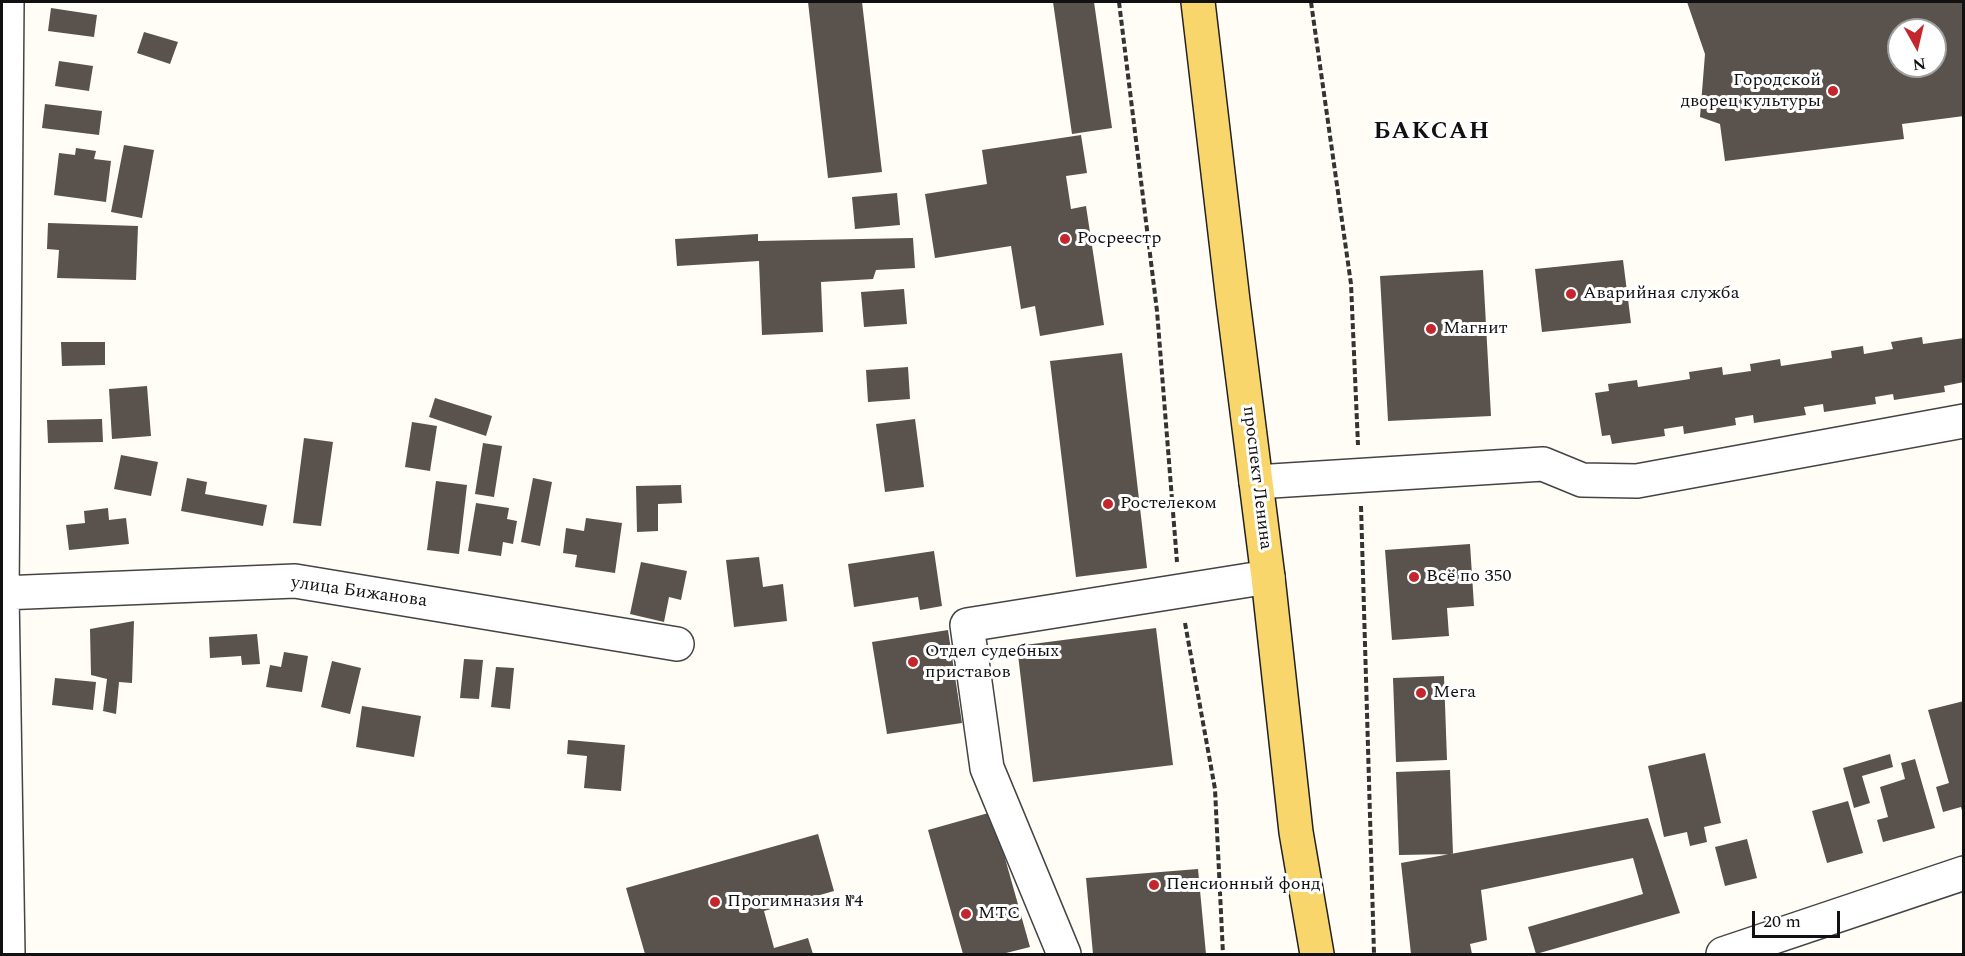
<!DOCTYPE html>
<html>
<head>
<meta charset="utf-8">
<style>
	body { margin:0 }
	#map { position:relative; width:1965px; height:956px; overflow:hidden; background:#fffdf5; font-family:Spectral,serif }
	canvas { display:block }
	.frame { position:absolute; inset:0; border:3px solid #111; pointer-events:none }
	.north { position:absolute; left:1887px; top:18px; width:60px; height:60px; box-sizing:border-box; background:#fff; border:2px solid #a0a0a0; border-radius:50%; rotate:172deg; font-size:16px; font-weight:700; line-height:24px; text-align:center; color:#111 }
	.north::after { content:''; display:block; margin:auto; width:21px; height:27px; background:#c4262e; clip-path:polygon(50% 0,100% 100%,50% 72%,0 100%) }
	.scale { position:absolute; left:1752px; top:911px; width:88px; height:27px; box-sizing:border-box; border:3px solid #111; border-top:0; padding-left:8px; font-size:18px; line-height:21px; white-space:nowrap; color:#111; -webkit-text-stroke:4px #fff; paint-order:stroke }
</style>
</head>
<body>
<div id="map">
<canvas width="1965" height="956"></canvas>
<div class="frame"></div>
<div class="north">N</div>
<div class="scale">20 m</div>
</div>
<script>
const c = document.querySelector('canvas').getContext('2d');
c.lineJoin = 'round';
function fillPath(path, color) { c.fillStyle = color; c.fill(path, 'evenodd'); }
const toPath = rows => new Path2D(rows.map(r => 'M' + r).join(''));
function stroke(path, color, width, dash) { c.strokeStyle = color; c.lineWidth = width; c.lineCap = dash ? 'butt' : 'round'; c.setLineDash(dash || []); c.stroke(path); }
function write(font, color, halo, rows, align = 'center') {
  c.font = font + ' Spectral,serif'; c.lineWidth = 6; c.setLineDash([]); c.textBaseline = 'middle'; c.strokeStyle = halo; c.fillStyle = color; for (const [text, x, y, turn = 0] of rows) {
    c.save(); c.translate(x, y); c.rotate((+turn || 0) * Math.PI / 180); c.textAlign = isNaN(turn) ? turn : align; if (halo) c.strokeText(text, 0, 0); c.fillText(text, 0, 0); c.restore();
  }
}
fillPath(toPath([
	[808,2,862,2,882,172,828,178],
	[1053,2,1094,2,1112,128,1072,134],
	[1687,2,1964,2,1964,116,1902,124,1904,139,1725,161,1720,124,1700,117,1705,54],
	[1899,30,1935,30,1935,66,1899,66],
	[51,8,97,15,94,37,48,31],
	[144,32,178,42,170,64,137,53],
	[59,61,93,66,89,91,55,86],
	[45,104,102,111,99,135,42,128],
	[1081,135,1087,173,1066,176,1071,209,1086,206,1104,325,1040,336,1035,306,1021,309,1011,246,935,258,925,194,987,184,982,150],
	[124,145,154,150,142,218,111,212],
	[76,148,96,151,94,159,111,161,106,202,54,195,59,153,75,155],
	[897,193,900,225,855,229,852,197],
	[48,223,138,226,136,280,57,278,59,250,47,249],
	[758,234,758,241,913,238,915,268,876,270,873,279,821,282,823,332,762,335,759,261,677,266,675,239],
	[1623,260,1631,323,1542,332,1535,269],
	[1483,270,1491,416,1388,421,1380,276],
	[904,289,907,324,864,327,861,292],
	[1922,337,1923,344,1964,338,1964,382,1944,386,1945,392,1894,400,1893,394,1875,397,1876,404,1824,412,1823,404,1804,407,1806,415,1754,423,1753,415,1735,418,1736,425,1684,434,1683,426,1664,429,1665,436,1612,444,1610,435,1602,436,1595,393,1609,391,1608,384,1637,380,1638,387,1690,379,1689,372,1722,367,1723,375,1751,371,1750,364,1780,359,1781,366,1832,358,1831,351,1863,346,1864,354,1893,349,1891,342],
	[61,342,105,342,105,365,62,366],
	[1122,353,1147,568,1076,577,1050,361],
	[908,367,910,399,868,402,866,370],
	[147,386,151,436,112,439,109,389],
	[435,398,492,416,486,436,429,417],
	[102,419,103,442,48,443,47,420],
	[915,419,924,487,885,492,876,424],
	[412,422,437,426,430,471,405,467],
	[304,438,333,442,321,526,293,523],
	[483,443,502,446,494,497,475,494],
	[121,455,158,462,151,496,114,489],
	[187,478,207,482,205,494,267,505,263,526,181,511],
	[533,478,552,482,540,546,521,542],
	[436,481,467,485,459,554,427,550],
	[681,485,682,503,658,504,658,531,637,532,636,486],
	[476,503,509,508,507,519,517,521,513,544,503,542,501,556,468,551],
	[108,508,109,520,126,518,129,544,69,550,66,525,85,523,84,511],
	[586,518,622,523,615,573,575,567,577,555,563,553,566,528,584,531],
	[1470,544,1474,606,1447,608,1449,636,1392,640,1385,550],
	[934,551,942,606,920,610,918,597,854,607,848,564],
	[759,557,763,587,783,584,787,621,734,627,726,560],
	[641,562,687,571,681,600,669,597,664,622,630,614],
	[134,621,132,683,119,682,116,714,103,711,107,679,91,675,90,629],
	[1156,628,1173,765,1033,782,1017,646],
	[948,630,962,723,887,734,872,642],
	[257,634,260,664,242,665,241,656,210,658,209,637],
	[284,652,308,656,302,692,266,687,270,665,281,667],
	[464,659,483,660,479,699,460,698],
	[332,661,361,668,350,714,321,707],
	[496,667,514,668,510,709,491,707],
	[1444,676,1447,760,1396,762,1393,678],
	[55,678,96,682,93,710,52,705],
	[1964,701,1964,814,1963,814,1961,807,1943,812,1936,787,1949,783,1928,710],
	[362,706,421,716,414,757,356,747],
	[568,740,625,745,621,791,584,788,587,756,567,754],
	[1705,753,1721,823,1704,827,1707,842,1690,846,1687,832,1664,837,1648,766],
	[1890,754,1893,767,1862,776,1870,803,1854,808,1843,768],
	[1915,759,1935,828,1883,842,1877,820,1888,817,1880,787,1905,779,1901,763],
	[1450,770,1453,854,1399,855,1396,772],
	[1848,801,1863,853,1827,863,1812,811],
	[992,812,1030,947,1002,954,963,954,928,830],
	[1648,818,1680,913,1536,954,1528,927,1643,894,1633,858,1481,890,1487,940,1470,944,1472,954,1411,954,1401,863],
	[818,834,834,891,764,911,774,948,808,938,813,954,645,954,626,888],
	[1747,839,1757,878,1725,886,1715,847],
	[1198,869,1206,954,1093,954,1086,878]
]), '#5a524d');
const minor = toPath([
	[7,2,2,593,8,954],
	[1256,482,1543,464,1582,480,1637,481,1964,421],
	[2,593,295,581,677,644],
	[1064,954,987,768,967,625,1268,577],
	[1723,954,1964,873]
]);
const major = toPath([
	[1198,2,1233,301,1268,577,1296,832,1317,954]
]);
stroke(minor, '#444', 36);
stroke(major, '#222', 36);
stroke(toPath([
	[1119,2,1157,311,1177,562],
	[1311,2,1351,284,1358,445],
	[1361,506,1374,954],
	[1185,623,1215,789,1223,954]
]), '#333', 4, [6, 3]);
stroke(minor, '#fff', 33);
stroke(major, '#f9d66b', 33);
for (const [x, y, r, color] of [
	[1833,91,6,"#c4262e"],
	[1065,239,6,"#c4262e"],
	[1571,294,6,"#c4262e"],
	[1431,329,6,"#c4262e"],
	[1108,504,6,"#c4262e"],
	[1414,577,6,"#c4262e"],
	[913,662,6,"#c4262e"],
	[1421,693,6,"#c4262e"],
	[1154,885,6,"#c4262e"],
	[715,902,6,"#c4262e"],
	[966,914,6,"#c4262e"]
]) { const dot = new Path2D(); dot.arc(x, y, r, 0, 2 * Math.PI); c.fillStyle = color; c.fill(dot); stroke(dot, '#fff', 2); }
write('18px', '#111', '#fff', [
	["Городской",1821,81,"right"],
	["дворец культуры",1821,102,"right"],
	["Росреестр",1077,239],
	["Аварийная служба",1583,294],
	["Магнит",1443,329],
	["Ростелеком",1120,504],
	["Всё по 350",1426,577],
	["Отдел судебных",925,652],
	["приставов",925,673],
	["Мега",1433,693],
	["Пенсионный фонд",1166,885],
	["Прогимназия №4",727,902],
	["МТС",978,914]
], 'left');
write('18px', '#111', '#fff', [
	["проспект Ленина",1256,478,83],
	["улица Бижанова",359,593,8]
]);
c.letterSpacing = '1.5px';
write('bold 24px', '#111', '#fff', [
	["БАКСАН",1432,133]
]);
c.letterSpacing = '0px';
</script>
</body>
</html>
